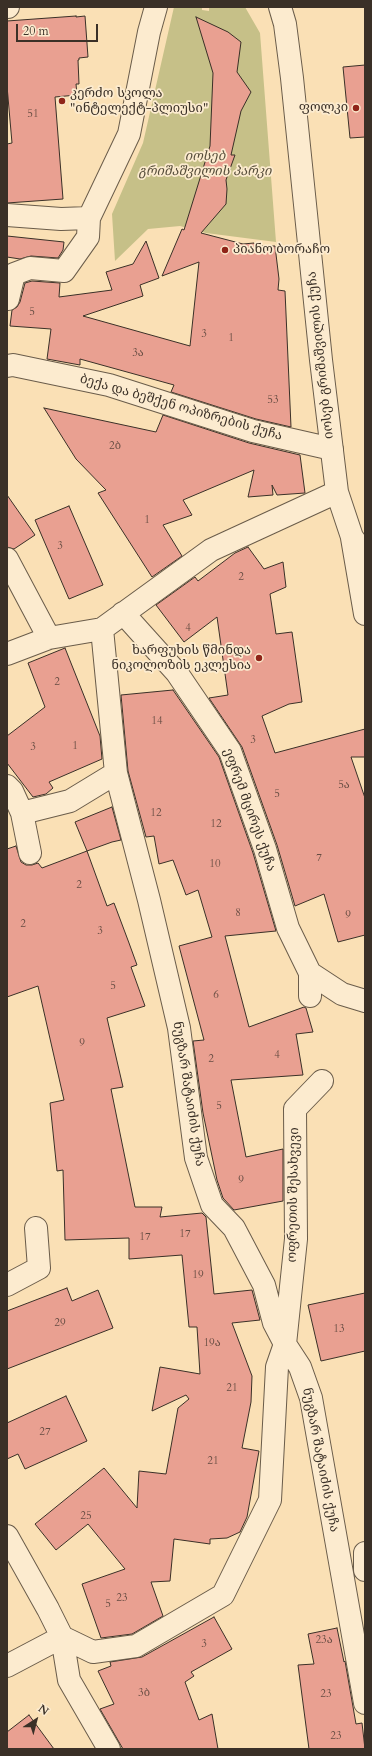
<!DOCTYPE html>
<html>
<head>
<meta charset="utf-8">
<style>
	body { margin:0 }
	#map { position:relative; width:372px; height:1756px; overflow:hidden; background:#fae0b5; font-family:Cardo,serif }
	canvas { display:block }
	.frame { position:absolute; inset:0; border:8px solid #3a3027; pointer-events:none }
	.north { position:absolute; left:16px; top:1700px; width:40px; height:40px; -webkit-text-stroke:3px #fcebcf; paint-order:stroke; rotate:36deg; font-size:11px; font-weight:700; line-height:16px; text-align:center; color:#3a3027 }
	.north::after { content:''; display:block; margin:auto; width:14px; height:18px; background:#3a3027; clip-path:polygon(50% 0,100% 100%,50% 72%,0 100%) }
	.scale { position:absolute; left:16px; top:24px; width:82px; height:18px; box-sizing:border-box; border:2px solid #3a3027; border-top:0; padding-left:5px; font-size:12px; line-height:14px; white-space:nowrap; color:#3a3027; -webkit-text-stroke:3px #fcebcf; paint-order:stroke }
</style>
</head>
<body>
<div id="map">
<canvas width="372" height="1756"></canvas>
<div class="frame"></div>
<div class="north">N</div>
<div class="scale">20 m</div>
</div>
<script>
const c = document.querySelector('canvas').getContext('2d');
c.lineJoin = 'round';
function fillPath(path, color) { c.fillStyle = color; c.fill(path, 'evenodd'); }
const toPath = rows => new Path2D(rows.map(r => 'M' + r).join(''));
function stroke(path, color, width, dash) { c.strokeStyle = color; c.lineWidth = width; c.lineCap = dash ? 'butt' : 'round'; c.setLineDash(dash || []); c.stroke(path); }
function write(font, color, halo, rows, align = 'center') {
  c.font = font + ' Cardo,"Noto Serif Georgian",serif'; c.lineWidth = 3.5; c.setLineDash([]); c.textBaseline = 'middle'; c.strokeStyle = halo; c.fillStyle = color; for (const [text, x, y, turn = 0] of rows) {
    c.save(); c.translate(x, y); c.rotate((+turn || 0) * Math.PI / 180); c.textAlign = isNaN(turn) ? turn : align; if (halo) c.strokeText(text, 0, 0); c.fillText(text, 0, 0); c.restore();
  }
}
fillPath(toPath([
	[174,7,202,7,202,10,209,11,209,7,245,7,260,33,276,242,206,233,180,226,148,229,115,261,112,214,143,143]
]), '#c6c088');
const building = toPath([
	[76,16,76,17,85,16,88,57,79,58,79,60,78,60,79,84,76,84,77,95,55,97,63,199,7,203,7,144,12,143,7,86,7,21,76,16],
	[196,17,228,32,241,42,237,72,251,92,241,111,231,155,235,155,226,180,227,189,226,204,201,233,243,244,254,243,255,246,275,246,279,279,278,290,285,291,291,427,256,419,171,392,174,385,80,359,80,365,47,359,51,329,10,326,12,310,17,307,20,302,25,283,32,281,60,283,59,297,112,290,106,272,133,264,146,241,159,278,140,285,143,296,83,316,190,346,199,262,162,276,182,229,184,230,210,146,213,73,196,17],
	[365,65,365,137,350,138,343,67,365,65],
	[7,236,64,242,63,250,58,258,31,256,20,259,7,257,7,236],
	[44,408,156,432,163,415,249,443,300,455,305,493,277,495,272,485,273,495,248,497,254,470,183,500,192,515,163,525,182,556,152,577,98,493,106,490,76,459,44,408],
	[7,495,35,535,14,549,7,547,7,495],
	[69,506,103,585,69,599,35,520,69,506],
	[248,547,264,569,283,562,286,587,270,594,276,634,292,632,302,702,289,704,262,716,275,753,365,729,365,757,351,757,365,798,365,935,338,942,324,894,295,906,277,845,242,747,209,698,228,695,217,617,184,642,156,605,195,577,198,581,235,553,248,547],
	[65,648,100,736,102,759,49,782,53,788,46,794,33,797,7,763,7,736,45,707,28,663,65,648],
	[173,690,219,757,253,853,276,931,225,936,249,1027,304,1007,306,1008,313,1032,296,1034,303,1075,231,1080,246,1157,283,1149,283,1201,234,1210,223,1198,217,1180,203,1113,193,1041,204,1040,179,946,212,937,198,890,186,895,173,860,159,864,154,836,146,837,128,771,121,695,173,690],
	[112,807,121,840,112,842,87,851,75,822,112,807],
	[16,846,21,862,26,865,32,865,38,863,42,868,87,851,107,906,114,903,129,943,137,965,131,967,145,1006,107,1018,123,1087,111,1089,135,1207,162,1207,160,1217,202,1213,206,1217,214,1294,252,1290,260,1320,232,1323,252,1376,251,1402,242,1448,259,1451,247,1517,240,1532,227,1538,210,1539,210,1544,174,1539,170,1581,151,1582,163,1616,132,1634,101,1638,82,1584,125,1569,88,1524,56,1550,35,1524,104,1468,137,1508,139,1471,166,1474,178,1408,189,1399,186,1395,152,1411,160,1367,200,1374,197,1327,189,1327,182,1255,129,1259,129,1238,65,1240,63,1170,57,1171,50,1103,64,1100,38,986,7,997,7,849,16,846],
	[67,1288,72,1301,98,1290,113,1328,7,1369,7,1311,67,1288],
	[365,1293,365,1351,321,1361,308,1305,365,1293],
	[66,1396,87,1441,25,1469,18,1454,7,1459,7,1423,66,1396],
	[214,1617,232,1649,191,1672,194,1676,185,1682,199,1720,212,1714,218,1749,123,1749,100,1709,114,1704,98,1671,111,1666,110,1662,142,1657,214,1617],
	[337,1628,344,1662,345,1661,356,1724,362,1723,365,1749,309,1749,298,1665,314,1664,308,1634,337,1628],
	[29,1715,54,1749,7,1749,7,1732,29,1715]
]);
fillPath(building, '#e9a091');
stroke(building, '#3a3027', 1);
const minor = toPath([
	[7,7,8,7],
	[280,7,285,24,292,78,321,360,337,492,352,537,365,555],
	[7,215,61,219,89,218],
	[8,299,14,274,30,268,64,271,88,237,89,218,129,134,149,32,156,7],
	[7,366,13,365,109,385,253,431,332,449],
	[352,538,365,614],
	[7,559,49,638],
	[123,613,177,673,230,751,265,849,288,928,310,973,342,994,365,1001],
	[102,629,116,773,149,900,179,1028,196,1158,212,1205,234,1228,264,1285,274,1323,285,1344,300,1367,311,1398,365,1703],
	[7,654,49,638,102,629,211,550,337,492],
	[7,786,12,791,22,813,30,853],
	[22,813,70,801,116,773],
	[310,996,310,973],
	[7,1285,39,1268,36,1228],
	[7,1536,48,1609,62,1637,69,1680,109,1749],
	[365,1553,365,1570],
	[62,1637,93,1652,136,1646,223,1595,270,1500,277,1367,285,1344,296,1239,295,1109,322,1081],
	[7,1666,62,1637]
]);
stroke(minor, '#6a5c4a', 24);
stroke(minor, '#fcebcf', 22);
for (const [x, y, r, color] of [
	[62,101,4,"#8f2418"],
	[356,108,4,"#8f2418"],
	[225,250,4,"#8f2418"],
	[259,658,4,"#8f2418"]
]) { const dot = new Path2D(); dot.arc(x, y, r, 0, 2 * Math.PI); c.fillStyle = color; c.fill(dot); stroke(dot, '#fcebcf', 1.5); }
write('11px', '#664c42', null, [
	["51",33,114],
	["5",32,312],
	["3",204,334],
	["1",231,338],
	["3ა",138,353],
	["53",273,400],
	["2ბ",115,446],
	["1",147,520],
	["3",60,546],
	["2",241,577],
	["4",188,628],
	["2",57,682],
	["14",157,721],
	["3",253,740],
	["1",75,746],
	["3",33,747],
	["5ა",344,785],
	["5",277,794],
	["12",156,813],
	["12",216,824],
	["7",319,858],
	["10",215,864],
	["2",79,885],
	["8",238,913],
	["9",348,915],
	["2",23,924],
	["3",100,931],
	["5",113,986],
	["6",216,995],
	["9",82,1043],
	["4",277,1055],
	["2",211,1059],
	["5",219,1106],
	["9",241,1180],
	["17",185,1234],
	["17",145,1237],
	["19",198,1275],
	["29",60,1323],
	["13",339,1329],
	["19ა",212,1343],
	["21",232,1388],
	["27",45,1432],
	["21",213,1461],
	["25",86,1516],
	["23",122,1598],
	["5",108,1604],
	["23ა",324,1640],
	["3",204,1644],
	["3ბ",144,1693],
	["23",326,1694],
	["23",336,1736]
]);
write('13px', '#3a3027', '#fcebcf', [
	["კერძო სკოლა",70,94],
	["\"ინტელექტ-პლიუსი\"",70,109],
	["ფოლკი",348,108,"right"],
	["პიანო ბორაჩო",233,250],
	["ხარფუხის წმინდა",251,651,"right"],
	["ნიკოლოზის ეკლესია",251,666,"right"]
], 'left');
write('italic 13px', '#564d3a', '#fcebcf', [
	["იოსებ",205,157],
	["გრიშაშვილის პარკი",205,172]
]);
write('13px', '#3a3027', '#fcebcf', [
	["იოსებ გრიშაშვილის ქუჩა",321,355,-96],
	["ბექა და ბეშქენ ოპიზრების ქუჩა",181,408,16],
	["ეფრემ მცირეს ქუჩა",249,810,70],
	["ნუგზარ შატაიძის ქუჩა",188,1094,81],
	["ოფრეთის შესახვევი",294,1195,-89],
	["ნუგზარ შატაიძის ქუჩა",320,1460,79]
]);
</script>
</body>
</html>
